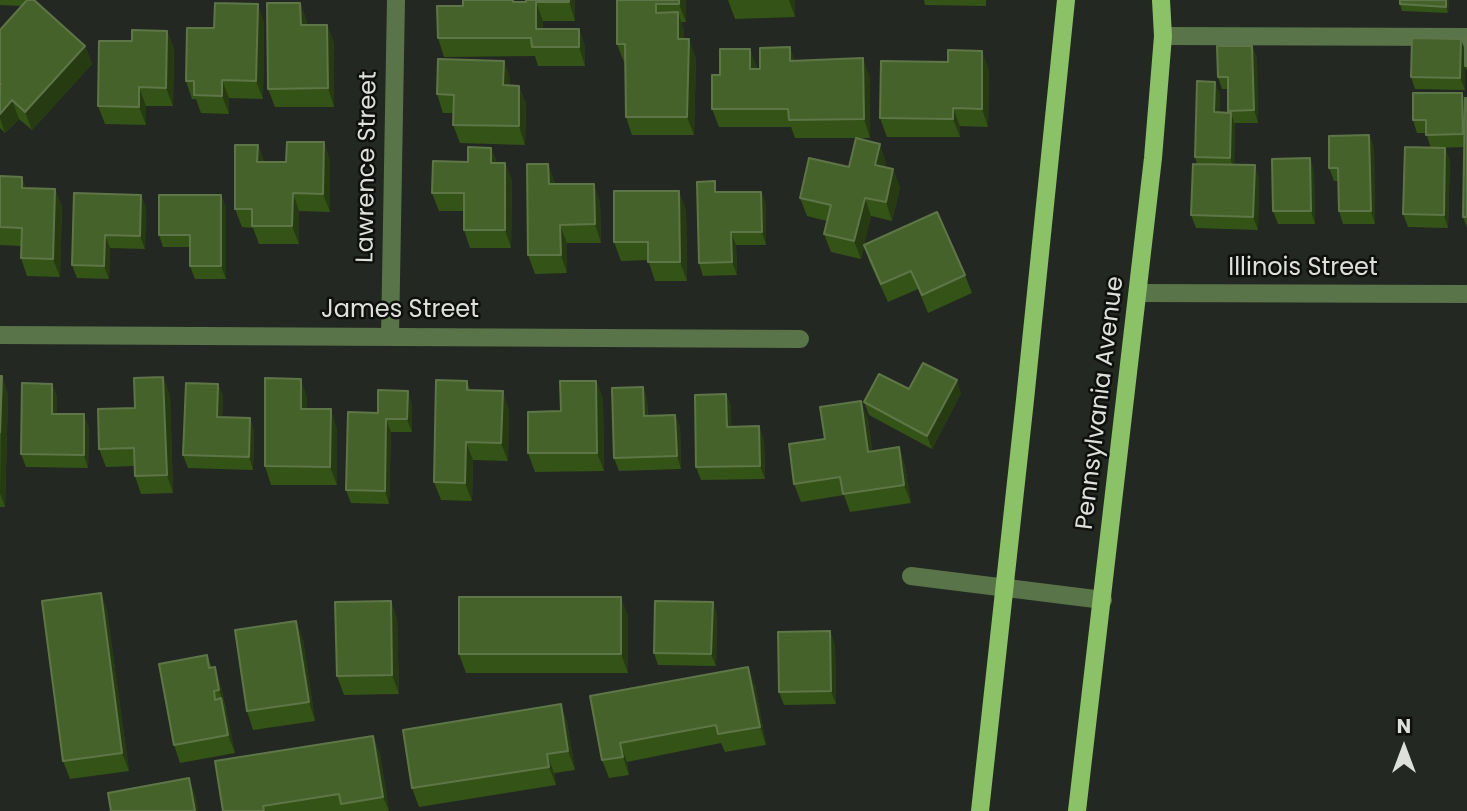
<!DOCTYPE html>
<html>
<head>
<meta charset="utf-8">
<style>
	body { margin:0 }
	#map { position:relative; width:1467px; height:811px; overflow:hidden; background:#242822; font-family:Poppins,sans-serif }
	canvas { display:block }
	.north { position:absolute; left:1369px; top:713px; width:70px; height:70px; -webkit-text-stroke:5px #0f100e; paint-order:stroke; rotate:0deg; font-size:19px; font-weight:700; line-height:28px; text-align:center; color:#dee0dc }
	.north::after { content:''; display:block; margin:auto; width:24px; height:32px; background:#dee0dc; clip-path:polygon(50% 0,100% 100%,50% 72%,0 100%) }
</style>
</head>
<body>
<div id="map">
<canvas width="1467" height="811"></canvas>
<div class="north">N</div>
</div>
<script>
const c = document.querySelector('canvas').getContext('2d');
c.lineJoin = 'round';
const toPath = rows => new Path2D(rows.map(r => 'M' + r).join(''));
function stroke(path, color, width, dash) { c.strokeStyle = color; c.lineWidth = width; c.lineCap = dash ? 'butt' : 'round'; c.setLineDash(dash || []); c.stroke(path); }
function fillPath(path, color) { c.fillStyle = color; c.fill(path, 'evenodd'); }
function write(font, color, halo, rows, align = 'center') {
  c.font = font + ' Poppins,sans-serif'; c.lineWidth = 5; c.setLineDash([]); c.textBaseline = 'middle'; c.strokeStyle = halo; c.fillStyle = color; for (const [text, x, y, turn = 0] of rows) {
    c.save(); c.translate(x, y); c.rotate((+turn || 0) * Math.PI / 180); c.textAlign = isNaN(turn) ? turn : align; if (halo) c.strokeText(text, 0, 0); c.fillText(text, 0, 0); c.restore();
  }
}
stroke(toPath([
	[1163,36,1467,37],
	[1138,293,1467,294],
	[0,335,800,339],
	[390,335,396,0],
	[911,576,1103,600]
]), '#5a7449', 18);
stroke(toPath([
	[980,811,1025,400,1066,0],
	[1077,811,1153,158,1163,36,1161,0]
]), '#8bc167', 18);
fillPath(toPath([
	[0,0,25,0,25,2,85,46,92,64,32,130,19,119,5,133,0,128,0,30,22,6,0,5],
	[575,0,575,21,543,21,543,29,579,29,585,47,585,66,538,66,535,56,444,57,438,38,519,2],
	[617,0,686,0,686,22,681,22,684,31,684,39,696,58,694,135,632,135,626,117,625,62,624,62,617,44],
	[728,0,795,0,795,17,735,19],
	[924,0,986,0,986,6,925,5],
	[1400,0,1449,0,1448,13,1402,11,1400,4],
	[300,3,307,22,307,25,327,25,334,43,334,107,275,107,268,89],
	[264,22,263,99,229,98,229,114,201,113,196,99,192,99,186,81,214,28],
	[167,31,174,49,173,106,146,106,146,125,105,124,98,106,132,41],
	[1467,36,1467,71,1465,66,1465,57,1465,90,1415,89,1411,77,1461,39,1465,51],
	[1252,46,1257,59,1258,123,1235,123,1234,165,1259,178,1258,230,1196,228,1191,215,1197,164,1195,157,1220,94,1219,112,1229,113,1228,89,1222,89,1218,77],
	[750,49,757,69,795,61,870,77,870,138,795,138,791,127,719,127,712,109],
	[504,61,510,79,510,86,519,86,526,104,525,145,460,143,453,125,453,113,443,113,437,94],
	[989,69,988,127,960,126,960,137,887,137,880,118],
	[1462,93,1465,100,1467,98,1467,228,1463,217,1464,147,1436,148,1445,148,1450,161,1448,228,1408,227,1403,214,1431,148,1426,133,1417,133,1413,120],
	[1369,135,1374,148,1375,224,1343,224,1339,211,1338,181,1334,181,1329,168],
	[324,142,330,161,330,212,299,211,299,244,259,244,253,228,242,227,235,209,258,145,264,162,286,162],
	[491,148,497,163,505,163,512,181,511,248,470,248,464,230,464,211,439,211,432,193,468,162],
	[886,163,885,167,893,169,900,188,892,221,871,216,864,245,965,275,972,293,928,313,918,289,888,302,870,263,864,246,861,259,831,252,824,234,827,221,807,216,800,198,849,167],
	[548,164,555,184,600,202,601,243,567,243,567,273,535,274,528,255],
	[1314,171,1315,224,1278,224,1273,211],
	[0,176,26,188,55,189,62,207,60,277,27,276,21,258,21,246,0,245],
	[719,192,761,192,766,204,766,245,736,245,737,275,703,276,699,263],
	[141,195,146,208,145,249,110,248,109,279,77,278,72,265],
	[221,195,226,208,226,279,195,279,190,266,190,247,163,247,159,235],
	[686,209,687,281,655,281,648,260,621,261,614,242],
	[0,376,2,376,8,395,5,507,0,507],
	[163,377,170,396,173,493,141,494,135,476,135,466,106,467,99,449],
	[467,381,470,390,509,409,508,461,473,460,472,501,441,500,434,482],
	[596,381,603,399,604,471,535,472,528,453,561,411],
	[52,384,57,397,57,414,89,427,88,468,26,467,21,454],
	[218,384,223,397,222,417,250,418,254,431,253,470,188,468,183,455],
	[643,387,647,400,648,416,675,415,680,428,681,469,619,471,614,458],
	[909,389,961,393,932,449,869,415,864,402],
	[726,394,731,407,731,427,764,439,765,479,701,480,696,467],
	[307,397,307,409,337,428,337,485,271,485,265,466],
	[412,404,412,432,391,432,389,504,351,503,346,490,378,413],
	[868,419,872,451,899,447,905,466,911,503,850,512,844,495,801,502,794,484],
	[101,593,107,611,129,771,70,779,63,761],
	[391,601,397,619,399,694,344,695,337,676],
	[713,602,717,615,716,666,658,665,654,653],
	[628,616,628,673,466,673,459,654],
	[303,639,315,721,253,730,247,711],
	[835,644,836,704,784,705,779,692],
	[207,655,212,668,221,686,235,753,180,763,174,745],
	[755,685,766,745,725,752,721,743,627,762,629,775,609,778,602,760,590,696],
	[561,704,567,723,575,770,554,773,556,785,419,807,412,788],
	[373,736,380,754,389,811,223,811]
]), '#345316');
fillPath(toPath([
	[569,0,575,0,575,21,569,2],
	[679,0,686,0,686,22,679,4],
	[789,0,795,0,795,17],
	[1446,0,1449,0,1448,13,1446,7],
	[536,2,543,21,543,47,536,29],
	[300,3,307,22,307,43,301,25],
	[258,4,264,22,263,99,256,81],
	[678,12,684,31,684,58,678,39],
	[327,25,334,43,334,107,328,88],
	[579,29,585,47,585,66,579,47],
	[167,31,174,49,173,106,166,88],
	[689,39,696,58,694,135,687,117],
	[1461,39,1465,52,1465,90,1460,78],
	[85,46,92,64,32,130,25,112],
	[1252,46,1257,59,1258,123,1254,110],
	[790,47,797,66,790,61],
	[750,49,757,67,757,87,750,69],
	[982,51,989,69,988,127,982,109],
	[863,58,870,77,870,138,864,119],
	[504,61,510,79,510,104,503,85],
	[222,80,229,98,229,114,222,96],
	[1215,82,1220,94,1219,125,1214,112],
	[519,86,526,104,525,145,519,126],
	[139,87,146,106,146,125,139,107],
	[1462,93,1467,106,1467,146,1463,134],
	[12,100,19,119,5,133,0,118,0,114],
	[953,108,960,126,960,137,953,119],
	[1231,113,1235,125,1234,170,1230,158],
	[1369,135,1374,148,1375,224,1371,211],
	[324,142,330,161,330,212,323,194],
	[880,144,886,163,881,183,875,165],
	[258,145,264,163,257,162],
	[491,148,498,166,491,163],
	[1445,148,1450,161,1448,228,1444,215],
	[1310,158,1314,171,1315,224,1311,211],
	[505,163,512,181,511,248,505,230],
	[548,164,555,182,555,203,549,184],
	[1255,165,1259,178,1258,230,1253,217],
	[893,169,900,188,892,221,886,202],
	[22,177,29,195,22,188],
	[594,184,600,202,601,243,595,224],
	[55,189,62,207,60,277,53,259],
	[679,191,686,209,687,281,680,262],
	[761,192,766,204,766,245,762,232],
	[293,193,299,211,299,244,292,226],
	[141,195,146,208,145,249,140,236],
	[221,195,226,208,226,279,221,266],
	[865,198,871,216,861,259,854,241],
	[560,225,567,243,567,273,561,255],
	[731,232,736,245,737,275,732,262],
	[105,235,110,248,109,279,104,266],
	[2,376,8,395,5,507,0,493],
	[163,377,170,396,173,493,167,475],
	[301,379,307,397,307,428,301,409],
	[957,380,961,393,932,449,927,436],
	[596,381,603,399,604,471,597,453],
	[52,384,57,397,57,427,52,414],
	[218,384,223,397,221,430,217,417],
	[643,387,647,400,648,429,644,416],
	[408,391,412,404,412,432,407,419],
	[503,391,509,409,508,461,501,443],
	[726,394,731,407,732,440,727,427],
	[861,401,868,419,875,470,868,452],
	[331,409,337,428,337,485,330,467],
	[84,414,89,427,88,468,84,455],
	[675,415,680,428,681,469,677,456],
	[250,418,254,431,253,470,249,457],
	[386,419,391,432,389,504,385,491],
	[759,426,764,439,765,479,760,466],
	[466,442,473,460,472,501,465,483],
	[899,447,905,466,911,503,904,485],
	[101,593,107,611,129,771,122,753],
	[621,597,628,616,628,673,621,654],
	[391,601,397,619,399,694,392,675],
	[713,602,717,615,716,666,711,654],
	[296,621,303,639,315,721,309,702],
	[830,631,835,644,836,704,831,691],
	[215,667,221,686,225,708,219,690],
	[748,667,755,685,766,745,760,727],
	[221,698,228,717,235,753,228,735],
	[561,704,567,723,575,770,568,751],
	[373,736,380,754,389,811,383,797],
	[620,743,627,762,629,775,623,757],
	[547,754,554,773,556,785,549,767],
	[189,778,196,797,198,811,195,811]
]), '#263b12');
const building = toPath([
	[27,0,34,0,85,46,25,112,12,100,0,114,0,85,1,84,0,83,0,30,27,0],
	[463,0,513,0,513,2,526,2,526,0,569,0,569,2,536,2,536,29,579,29,579,47,532,47,531,38,438,38,437,6,463,6,463,0],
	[617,0,679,0,679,4,656,4,656,13,678,12,678,39,689,39,687,117,626,117,625,44,617,44,617,0],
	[1400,0,1446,0,1446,7,1400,4,1400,0],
	[215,3,258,4,256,81,222,80,222,96,194,95,194,81,186,81,187,28,214,28,215,3],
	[267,3,300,3,301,25,327,25,328,88,268,89,267,3],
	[132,30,167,31,166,88,139,87,139,107,98,106,99,41,132,41,132,30],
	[1465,36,1467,36,1467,66,1465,66,1465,36],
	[1412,38,1461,39,1460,78,1411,77,1412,38],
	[1217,46,1252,46,1254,110,1228,111,1228,77,1218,77,1217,46],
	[790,47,790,61,863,58,864,119,789,120,788,109,712,109,712,75,720,75,720,49,750,49,750,69,760,69,760,48,790,47],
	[948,50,982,51,982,109,953,108,953,119,880,118,881,61,948,62,948,50],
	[438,59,504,61,503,85,519,86,519,126,453,125,454,95,437,94,438,59],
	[1197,81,1215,82,1214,112,1231,113,1230,158,1195,157,1197,81],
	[1413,93,1462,93,1463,134,1426,135,1426,120,1413,120,1413,93],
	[1465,98,1467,98,1467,217,1463,217,1465,98],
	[1369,135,1371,211,1339,211,1338,168,1329,168,1329,136,1369,135],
	[856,138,880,144,875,165,893,169,886,202,865,198,854,241,824,234,831,205,800,198,809,158,849,167,856,138],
	[287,142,324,142,323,194,293,193,292,226,252,226,252,209,235,209,235,145,258,145,257,162,286,162,287,142],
	[468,147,491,148,491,163,505,163,505,230,464,230,464,193,432,193,433,161,468,162,468,147],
	[1405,147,1445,148,1444,215,1403,214,1405,147],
	[1310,158,1311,211,1273,211,1272,159,1310,158],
	[527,164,548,164,549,184,594,184,595,224,560,225,561,255,528,255,527,164],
	[1193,164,1255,165,1253,217,1191,215,1193,164],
	[0,176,22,177,22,188,55,189,53,259,21,258,22,228,0,227,0,176],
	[715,181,715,192,761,192,762,232,731,232,732,262,699,263,697,182,715,181],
	[614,191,679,191,680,262,648,262,648,242,614,242,614,191],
	[74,193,141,195,140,236,105,235,104,266,72,265,74,193],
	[159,195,221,195,221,266,190,266,190,235,159,235,159,195],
	[937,212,965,275,922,295,911,271,881,284,864,245,937,212],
	[923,363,957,380,927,436,864,402,879,374,909,389,923,363],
	[0,376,2,376,0,432,0,376],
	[163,377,167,475,135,476,134,448,99,449,98,409,135,408,134,378,163,377],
	[265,378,301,379,301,409,331,409,330,467,265,466,265,378],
	[436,380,467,381,467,390,503,391,501,443,466,442,465,483,434,482,436,380],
	[560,381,596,381,597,453,528,453,528,412,561,411,560,381],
	[22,383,52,384,52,414,84,414,84,455,21,454,22,383],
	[186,383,218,384,217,417,250,418,249,457,183,455,186,383],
	[643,387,644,416,675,415,677,456,614,458,612,388,643,387],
	[378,390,408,391,407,419,386,419,385,491,346,490,348,412,378,413,378,390],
	[726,394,727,427,759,426,760,466,696,467,695,395,726,394],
	[861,401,868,452,899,447,904,485,843,494,840,477,794,484,789,444,825,439,820,407,861,401],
	[101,593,122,753,63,761,42,601,101,593],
	[459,597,621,597,621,654,459,654,459,597],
	[391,601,392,675,337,676,335,602,391,601],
	[655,601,713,602,711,654,654,653,655,601],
	[296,621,309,702,247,711,235,630,296,621],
	[830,631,831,691,779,692,778,632,830,631],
	[207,655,209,668,215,667,219,690,214,691,215,700,221,698,228,735,174,745,159,664,207,655],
	[748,667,760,727,718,734,716,725,620,743,623,757,602,760,590,696,748,667],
	[561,704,568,751,547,754,549,767,412,788,403,730,561,704],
	[373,736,383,797,341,804,339,794,263,806,264,811,223,811,215,761,373,736],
	[189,778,195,811,111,811,108,793,189,778]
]);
fillPath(building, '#46622b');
stroke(building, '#5e7647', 2);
write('24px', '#dee0dc', '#0f100e', [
	["Lawrence Street",368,167,-89],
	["Illinois Street",1303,269],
	["James Street",400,311],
	["Pennsylvania Avenue",1101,403,-83]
]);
</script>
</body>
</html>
